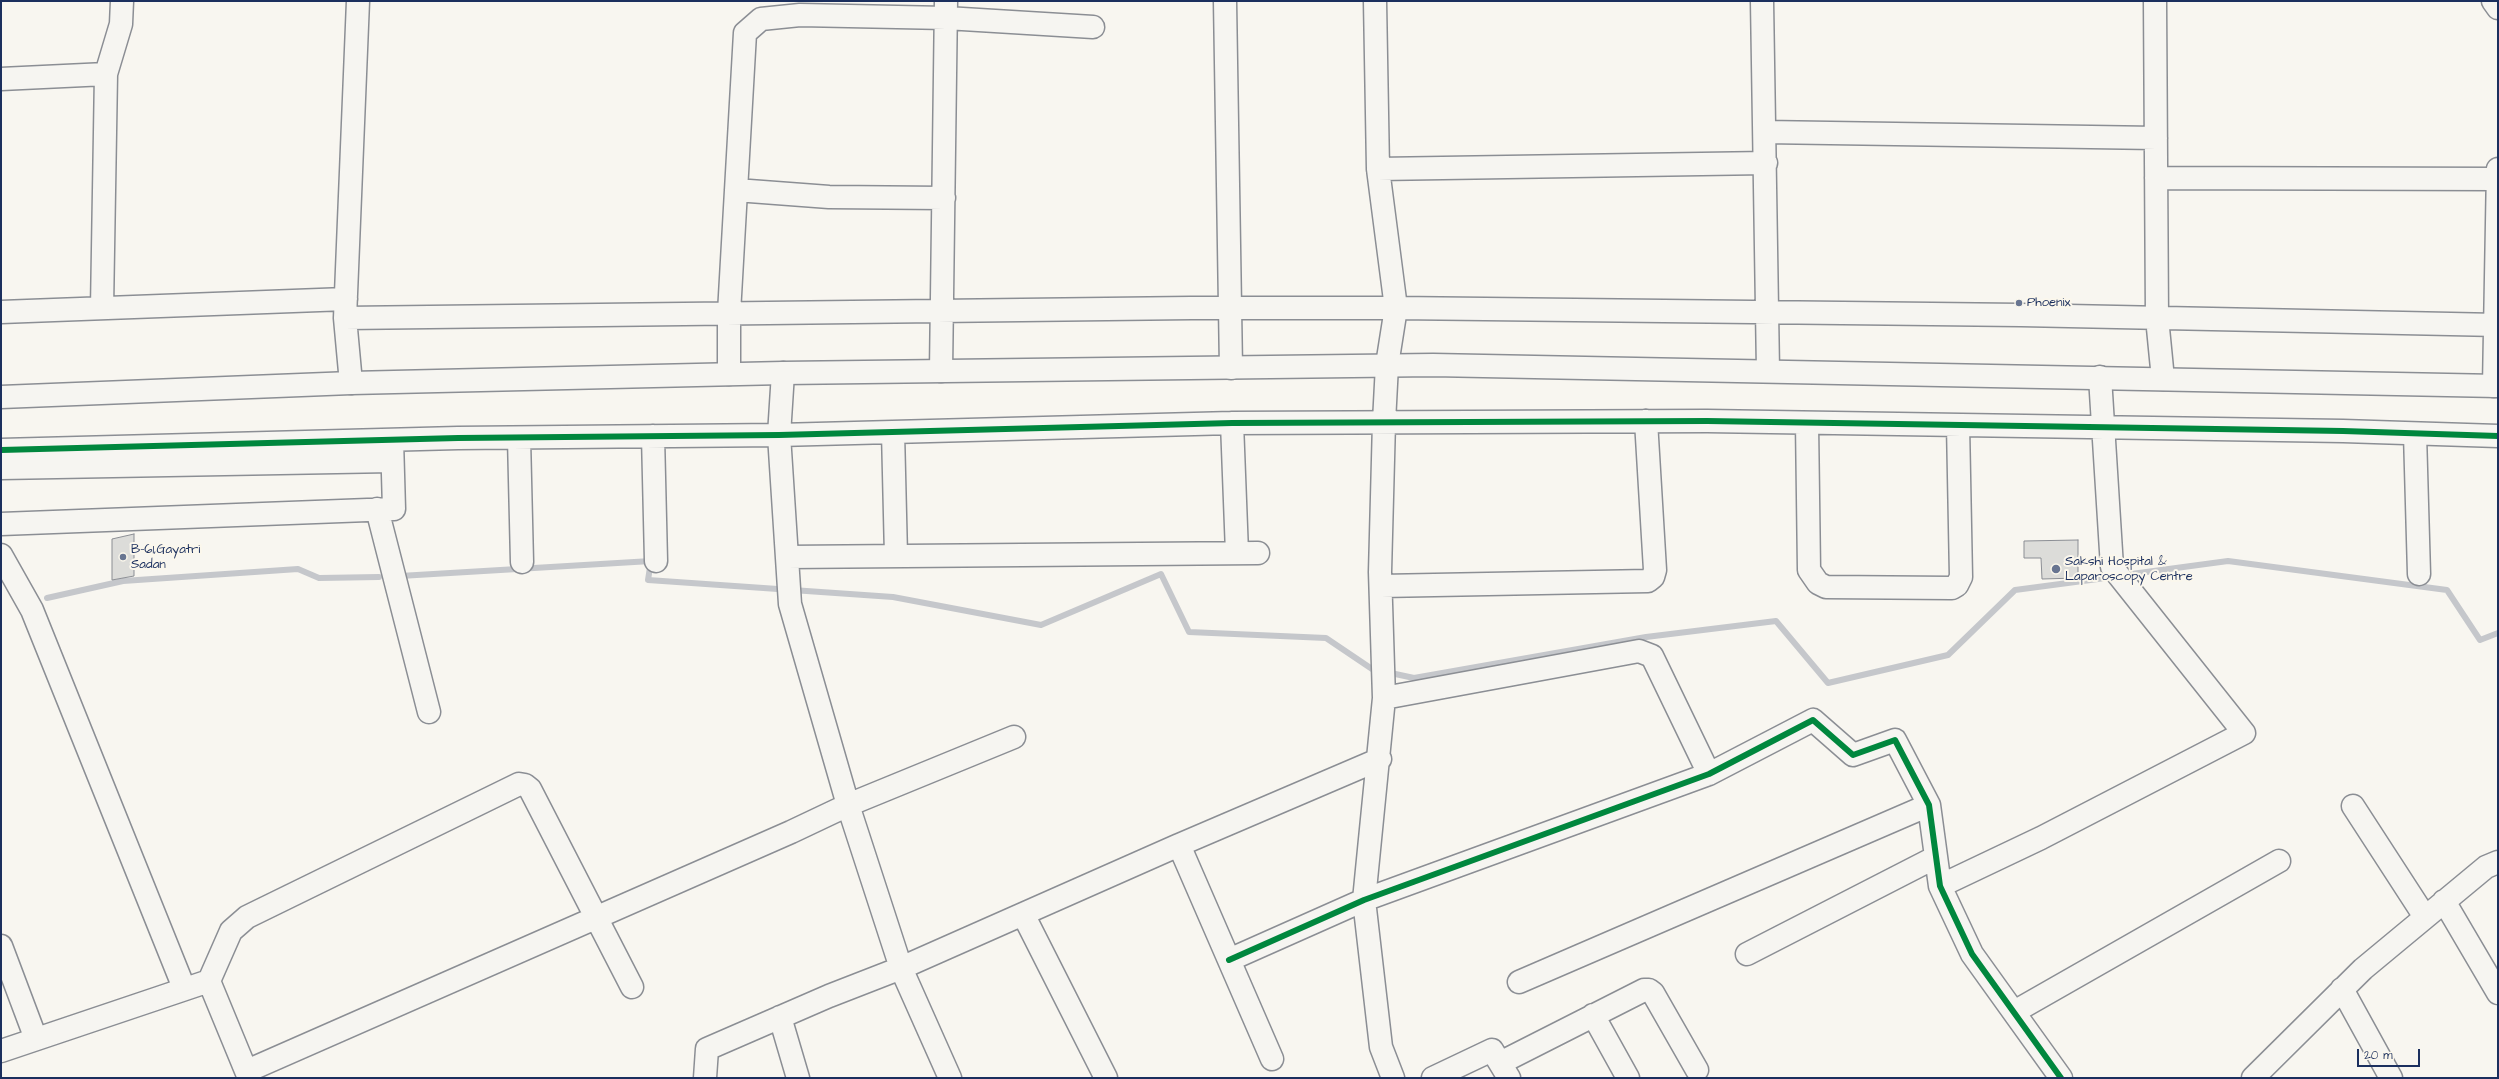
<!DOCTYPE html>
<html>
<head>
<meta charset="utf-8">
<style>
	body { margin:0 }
	#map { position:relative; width:2499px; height:1079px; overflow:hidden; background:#f8f6f0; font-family:"Architects Daughter",sans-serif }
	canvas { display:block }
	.frame { position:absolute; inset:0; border:2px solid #1b2f5e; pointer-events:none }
	.scale { position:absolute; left:2357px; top:1049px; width:63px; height:18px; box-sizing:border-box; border:2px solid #1b2f5e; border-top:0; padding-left:5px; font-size:12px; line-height:14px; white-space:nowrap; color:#1b2f5e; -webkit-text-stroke:3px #fbf7ec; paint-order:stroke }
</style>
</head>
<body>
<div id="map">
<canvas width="2499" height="1079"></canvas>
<div class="frame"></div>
<div class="scale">20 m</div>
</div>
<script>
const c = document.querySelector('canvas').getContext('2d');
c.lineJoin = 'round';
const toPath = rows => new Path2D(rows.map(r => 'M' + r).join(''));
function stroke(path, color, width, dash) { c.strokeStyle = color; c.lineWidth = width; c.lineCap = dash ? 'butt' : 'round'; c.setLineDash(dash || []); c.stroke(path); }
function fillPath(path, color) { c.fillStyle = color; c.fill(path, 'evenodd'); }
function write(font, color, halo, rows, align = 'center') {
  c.font = font + ' "Architects Daughter",sans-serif'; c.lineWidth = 4; c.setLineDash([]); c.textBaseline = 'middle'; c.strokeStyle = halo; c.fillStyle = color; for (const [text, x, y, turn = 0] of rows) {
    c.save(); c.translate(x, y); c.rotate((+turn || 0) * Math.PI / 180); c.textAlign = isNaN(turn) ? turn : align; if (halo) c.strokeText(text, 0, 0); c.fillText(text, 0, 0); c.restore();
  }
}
stroke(toPath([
	[2124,575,2228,561,2447,590,2480,640,2498,633],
	[400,576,651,561,648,580,893,597,1041,625,1161,574,1189,632,1326,638,1372,669,1414,678,1646,637,1776,621,1828,683,1948,655,2015,590,2113,577],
	[47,598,123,581,298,569,319,578,379,577]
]), '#c5c7cb', 6);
const building = toPath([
	[134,534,134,576,112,580,112,539,134,534],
	[2078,540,2078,578,2042,579,2041,558,2024,558,2024,541,2078,540]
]);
fillPath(building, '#dcdcd9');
stroke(building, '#8b8e94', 1);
const minor = toPath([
	[1225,1,1231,368],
	[1375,1,1378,169,1396,308,1387,365,1384,422,1380,572,1384,698,1364,900,1381,1047,1393,1078],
	[1762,1,1768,371],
	[2155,1,2157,318,2163,379],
	[2493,1,2498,8],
	[1,79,106,74],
	[1765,132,2156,138],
	[1378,169,1766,163],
	[2156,178,2497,179],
	[736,190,829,197,944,198],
	[102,308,106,74,121,24,122,1],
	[1,312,346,299],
	[345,318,1191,308,1396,308,2021,315,2498,325],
	[941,371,946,1],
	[783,373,779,435,790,604,848,805,901,968,950,1078],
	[729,374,729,313,745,33,761,19,800,15,946,18,1093,27],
	[351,383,345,318,358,1],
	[2494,386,2498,169],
	[1232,423,1237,553],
	[1807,423,1809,570,1818,583,1826,587,1952,588,1957,585,1961,577,1958,425],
	[893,432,896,556],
	[2415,434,2419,574],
	[653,436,656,561],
	[519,438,522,562],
	[1,450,458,438,779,435,1232,423,1707,421,2343,431,2498,436],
	[1,468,392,461],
	[377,509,429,712],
	[1,524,394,509,392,440],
	[1,555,32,610,184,988],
	[787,557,1258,553],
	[1381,586,1648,581,1653,577,1655,570,1646,421],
	[1384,698,1639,651,1652,656,1709,774],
	[2353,806,2425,917],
	[1940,886,2041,838,2244,733,2112,567,2100,377],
	[2444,901,2498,993],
	[1023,914,1106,1078],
	[1,946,36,1039],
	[1747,954,1936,857],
	[1229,960,1364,900,1709,774,1813,720,1853,755,1895,740,1929,805,1940,886,1972,954,2061,1078],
	[209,981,231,931,247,917,519,784,525,785,530,789,632,987],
	[1519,982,1929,805],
	[2342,989,2391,1078],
	[2014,1012,2279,861],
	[1593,1015,1628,1078],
	[780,1017,798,1078],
	[1,1051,209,981,249,1078],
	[1272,1059,1179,845,1380,759],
	[1500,1063,1644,990,1649,990,1653,993,1697,1070],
	[247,1071,791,832,848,805,1014,737],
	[705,1078,707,1049,829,996,901,968,1179,845],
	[1433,1078,1492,1050,1509,1078],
	[2253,1078,2363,969,2486,867,2498,862]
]);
const major = toPath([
	[1,397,351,383,783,373,1433,365,2498,386]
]);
stroke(minor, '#8b8e94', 25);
stroke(major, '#8b8e94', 25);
stroke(minor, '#f6f5f1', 22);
stroke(major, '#f6f5f1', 22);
stroke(toPath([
	[1,450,458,438,779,435,1232,423,1707,421,2343,431,2498,436],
	[1229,960,1364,900,1709,774,1813,720,1853,755,1895,740,1929,805,1940,886,1972,954,2061,1078]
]), '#00873e', 6);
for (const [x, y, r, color] of [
	[2019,303,4,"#687591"],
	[123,557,4,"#687591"],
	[2056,569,5,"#687591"]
]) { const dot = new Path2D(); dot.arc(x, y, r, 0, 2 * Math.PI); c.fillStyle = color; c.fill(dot); stroke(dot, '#fbf7ec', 1.5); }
write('13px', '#1b2f5e', '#fbf7ec', [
	["Phoenix",2027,303],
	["B-61,Gayatri",131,550],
	["Sadan",131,565],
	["Sakshi Hospital &",2065,562],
	["Laparoscopy Centre",2065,577]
], 'left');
</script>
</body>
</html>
